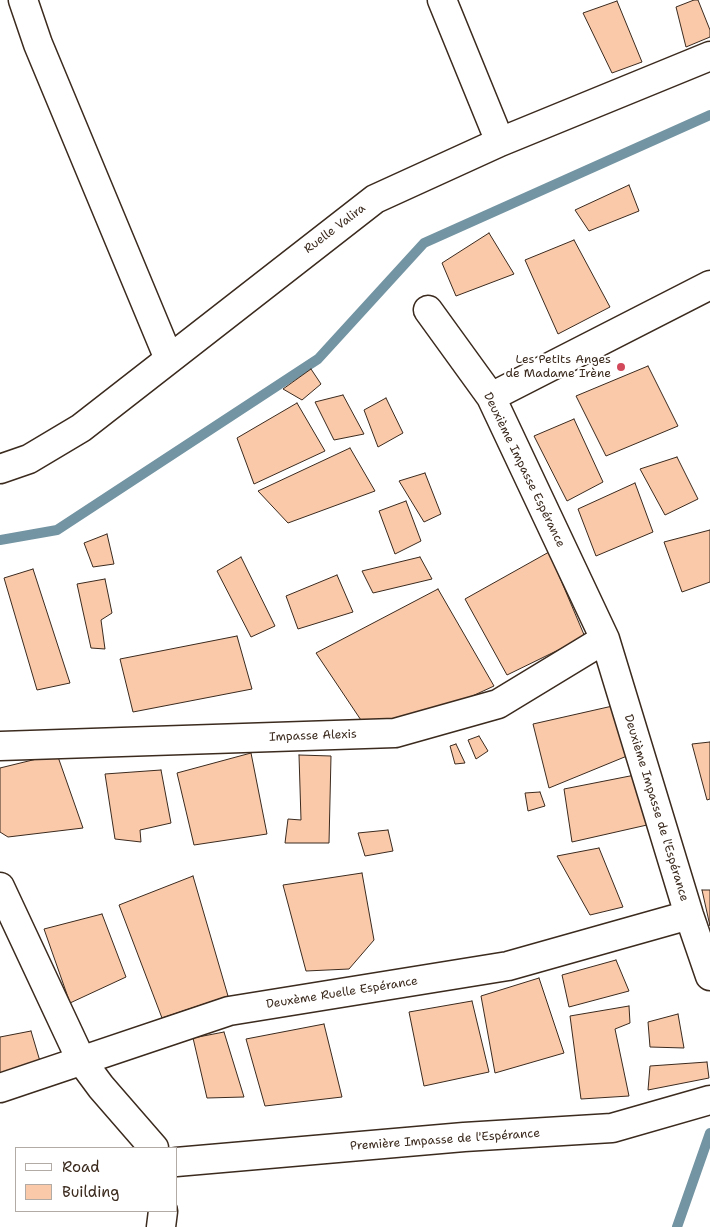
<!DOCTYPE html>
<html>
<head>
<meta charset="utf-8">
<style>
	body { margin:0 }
	#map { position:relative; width:710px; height:1227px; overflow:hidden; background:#fff; font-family:"Shantell Sans",sans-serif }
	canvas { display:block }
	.legend { position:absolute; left:15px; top:1147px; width:162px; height:65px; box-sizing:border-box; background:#fff; border:1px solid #b1aaa5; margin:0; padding:6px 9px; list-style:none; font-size:15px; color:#3b2a1e }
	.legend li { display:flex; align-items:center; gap:10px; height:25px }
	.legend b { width:25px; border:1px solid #b1aaa5 }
</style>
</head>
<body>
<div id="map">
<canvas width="710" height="1227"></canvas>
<ul class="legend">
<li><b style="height:6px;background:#fff"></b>Road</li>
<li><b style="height:14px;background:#fac9aa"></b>Building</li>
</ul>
</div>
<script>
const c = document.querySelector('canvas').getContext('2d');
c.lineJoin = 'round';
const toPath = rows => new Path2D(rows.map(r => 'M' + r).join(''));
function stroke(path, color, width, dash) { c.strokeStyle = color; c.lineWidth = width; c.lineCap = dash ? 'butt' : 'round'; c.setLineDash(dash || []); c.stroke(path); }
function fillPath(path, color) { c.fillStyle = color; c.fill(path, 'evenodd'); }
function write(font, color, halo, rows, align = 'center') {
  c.font = font + ' "Shantell Sans",sans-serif'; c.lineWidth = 4; c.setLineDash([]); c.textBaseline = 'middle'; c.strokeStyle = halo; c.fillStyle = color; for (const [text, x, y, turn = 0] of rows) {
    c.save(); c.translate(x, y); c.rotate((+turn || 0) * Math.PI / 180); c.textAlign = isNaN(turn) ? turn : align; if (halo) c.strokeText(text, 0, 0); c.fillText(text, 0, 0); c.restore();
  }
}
stroke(toPath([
	[0,540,57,530,318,359,424,243,710,115],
	[677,1227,710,1133]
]), '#7394a2', 10);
const building = toPath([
	[694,0,698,0,710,30,710,37,686,47,676,7,694,0],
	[617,1,642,62,612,73,583,13,617,1],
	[629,185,639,211,589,231,575,210,629,185],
	[489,233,514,274,456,296,442,263,489,233],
	[574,240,610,307,558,334,525,260,574,240],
	[648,366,678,426,606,456,576,396,648,366],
	[311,369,321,384,302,400,283,389,311,369],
	[343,395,364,434,334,440,315,402,343,395],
	[386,398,403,433,378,447,364,410,386,398],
	[297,403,325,451,254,484,237,438,297,403],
	[574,419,603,482,567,501,534,436,574,419],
	[350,448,375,491,288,523,258,491,350,448],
	[677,457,698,499,665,515,640,469,677,457],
	[425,473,441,514,424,522,399,481,425,473],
	[635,483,653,532,596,556,578,509,635,483],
	[406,501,421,541,395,554,379,511,406,501],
	[710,530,710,582,682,592,664,542,710,530],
	[107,534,114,564,93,567,84,543,107,534],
	[549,552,585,637,507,675,465,599,549,552],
	[241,557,275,626,251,637,217,571,241,557],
	[420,557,432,579,373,593,362,571,420,557],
	[33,569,70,683,37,690,4,578,33,569],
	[337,575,353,612,298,629,286,596,337,575],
	[105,579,112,613,101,620,105,649,91,648,77,584,105,579],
	[438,589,494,686,375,741,316,653,438,589],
	[237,636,252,689,133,712,120,659,237,636],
	[617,705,627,756,549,788,533,724,617,705],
	[479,736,488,751,476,759,468,740,479,736],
	[710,742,710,799,707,800,692,744,710,742],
	[456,744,465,763,455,764,450,746,456,744],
	[251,753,267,834,194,845,177,773,251,753],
	[57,754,83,828,8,837,0,832,0,768,57,754],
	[299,755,331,756,329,843,285,843,288,819,301,820,299,755],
	[161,770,171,823,140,830,141,842,115,839,105,774,161,770],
	[635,775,647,825,572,842,564,789,635,775],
	[540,792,545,806,528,811,525,793,540,792],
	[388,830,393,851,365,856,358,833,388,830],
	[599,848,623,907,590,915,557,856,599,848],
	[362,873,374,940,349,969,306,971,283,885,362,873],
	[193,876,228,996,162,1018,119,905,193,876],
	[702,890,710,890,710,926,702,890],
	[102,914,126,977,70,1003,44,929,102,914],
	[616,960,629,991,569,1007,562,975,616,960],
	[539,978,564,1053,495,1073,481,996,539,978],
	[472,1001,489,1072,424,1086,409,1012,472,1001],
	[629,1006,630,1023,615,1029,629,1096,581,1099,570,1016,629,1006],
	[678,1014,684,1048,650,1047,648,1022,678,1014],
	[324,1024,342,1097,265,1106,246,1039,324,1024],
	[31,1031,42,1068,0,1079,0,1037,31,1031],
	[224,1032,244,1097,207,1098,193,1038,224,1032],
	[707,1062,709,1078,648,1090,650,1066,707,1062]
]);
fillPath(building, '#fac9aa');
stroke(building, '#3b2a1e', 1);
const street = toPath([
	[23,0,38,44,169,359],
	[442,0,500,142],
	[428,310,491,397,605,639,689,915,710,976],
	[491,397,710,285],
	[0,469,29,459,81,428,375,199,500,142,710,56],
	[0,746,395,733,498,704,605,639],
	[0,887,81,1060,101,1087,154,1148],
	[0,1088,229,1011,508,966,689,915],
	[176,1162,464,1137,612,1128,710,1100],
	[161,1227,163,1211]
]);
stroke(street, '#3b2a1e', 31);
stroke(street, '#fff', 28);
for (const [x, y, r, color] of [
	[621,367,5,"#d1495b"]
]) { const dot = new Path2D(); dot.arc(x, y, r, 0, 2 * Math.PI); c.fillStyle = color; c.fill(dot); stroke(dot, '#fff', 2); }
write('12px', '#3b2a1e', '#fff', [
	["Ruelle Valira",335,229,-37],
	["Deuxième Impasse Espérance",524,470,64],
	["Impasse Alexis",313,736,-2],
	["Deuxième Impasse de l'Espérance",656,808,73],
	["Deuxème Ruelle Espérance",342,993,-9],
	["Première Impasse de l'Espérance",445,1140,-4]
]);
write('12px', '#3b2a1e', '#fff', [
	["Les Petits Anges",611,360],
	["de Madame Irène",611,374]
], 'right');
</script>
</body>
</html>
